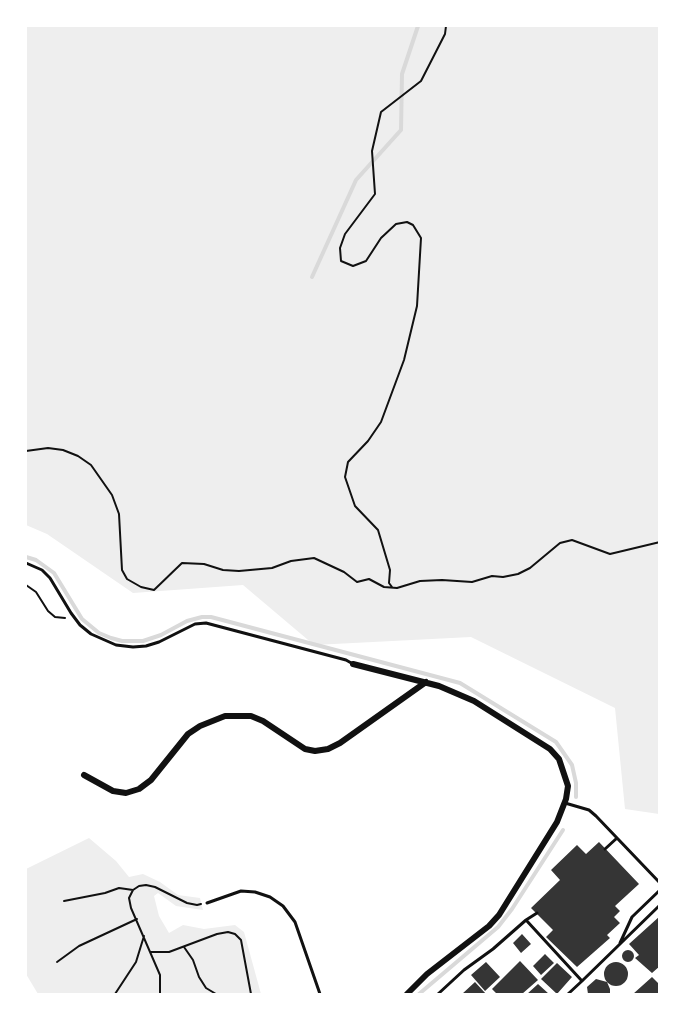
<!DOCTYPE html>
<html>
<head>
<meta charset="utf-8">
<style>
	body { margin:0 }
	#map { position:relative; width:685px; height:1020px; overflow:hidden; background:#fff; font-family:Commissioner,sans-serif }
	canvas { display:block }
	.frame { position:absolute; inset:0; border:27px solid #fff; pointer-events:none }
</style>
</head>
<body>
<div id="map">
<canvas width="685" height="1020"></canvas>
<div class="frame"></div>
</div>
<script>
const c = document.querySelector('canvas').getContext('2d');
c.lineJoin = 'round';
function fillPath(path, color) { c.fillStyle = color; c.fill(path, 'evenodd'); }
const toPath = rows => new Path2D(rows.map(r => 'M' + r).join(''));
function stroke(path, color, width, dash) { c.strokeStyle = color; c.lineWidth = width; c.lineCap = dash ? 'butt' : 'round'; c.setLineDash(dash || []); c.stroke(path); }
fillPath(toPath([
	[26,26,659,26,659,814,625,809,615,708,471,637,314,645,243,585,133,593,47,534,26,525],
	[89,838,116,861,129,877,143,874,160,882,178,895,200,898,203,910,176,906,158,893,154,896,159,916,169,933,183,925,204,929,235,925,244,932,261,994,38,994,26,974,26,869]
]), '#eee');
stroke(toPath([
	[312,277,356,180,401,130,402,74,418,26],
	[26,557,36,560,54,573,82,619,99,633,111,638,122,641,143,641,161,635,187,621,202,617,211,617,460,683,556,742,572,765,576,783,576,797],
	[419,994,498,927,512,909,563,830]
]), '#d9d9d9', 4);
fillPath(toPath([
	[599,842,639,884,615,906,620,911,614,917,620,923,607,935,610,938,577,967,546,937,553,930,531,908,560,880,551,870,577,845,586,854],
	[660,916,660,966,652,973,635,958,639,955,629,944],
	[522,934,531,944,521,953,513,943],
	'622 956a6 6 0 1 1 12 0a6 6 0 1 1-12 0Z',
	[545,954,554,963,541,975,533,966],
	[520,961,538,980,522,994,497,994,492,989],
	[486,962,500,977,485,991,471,975],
	'604 974a12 12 0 1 1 24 0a12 12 0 1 1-24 0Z',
	[557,963,572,977,557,994,541,979],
	[652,977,660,985,660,994,633,994],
	[596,979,607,982,610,989,610,994,588,994,587,987],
	[475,982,486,994,462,994],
	[538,984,549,994,527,994]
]), '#353535');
stroke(toPath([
	[26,451,48,448,63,450,78,456,91,465,112,495,119,514,122,570,127,579,141,587,154,590,182,563,204,564,223,570,239,571,272,568,291,561,314,558,344,572,357,582,369,579,384,587,397,588,420,581,442,580,472,582,492,576,503,577,518,574,530,568,560,543,572,540,610,554,660,542],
	[26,585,36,592,48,611,55,617,65,618],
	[392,587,389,583,390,570,378,530,355,506,345,477,348,462,368,441,381,422,404,360,417,306,421,238,413,225,407,222,396,224,381,238,366,261,353,266,341,261,340,248,345,234,375,194,372,151,381,112,421,81,445,34,446,26],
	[64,901,105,893,119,888,133,890],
	[184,947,193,960,199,977,206,988,216,994],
	[151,952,169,952,217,934,228,932,235,934,241,940,251,994],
	[57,962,79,946,137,919],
	[115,994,136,962,144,936],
	[160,994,160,975,131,908,129,898,133,890,139,886,146,885,155,887,187,903,197,905,201,904]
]), '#111', 2);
stroke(toPath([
	[26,563,42,570,50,578,71,613,80,625,91,634,116,645,133,647,146,646,159,642,195,624,206,623,346,660,353,664],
	[565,803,589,810,596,816,660,883],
	[605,849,617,838],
	[207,903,241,891,255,892,270,897,283,906,295,922,320,994],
	[526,920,582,981,660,905],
	[620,943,632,917,660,890],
	[438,994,464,970,493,949,526,920,537,913],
	[568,994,582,981]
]), '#111', 3);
stroke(toPath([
	[353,664,439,686,474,701,550,749,559,759,568,786,566,799,557,822,499,915,489,926,427,974,407,994],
	[84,775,113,791,126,793,139,789,151,780,188,734,200,726,225,716,251,716,263,721,305,749,315,751,328,749,340,743,426,682]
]), '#111', 6);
</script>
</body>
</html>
